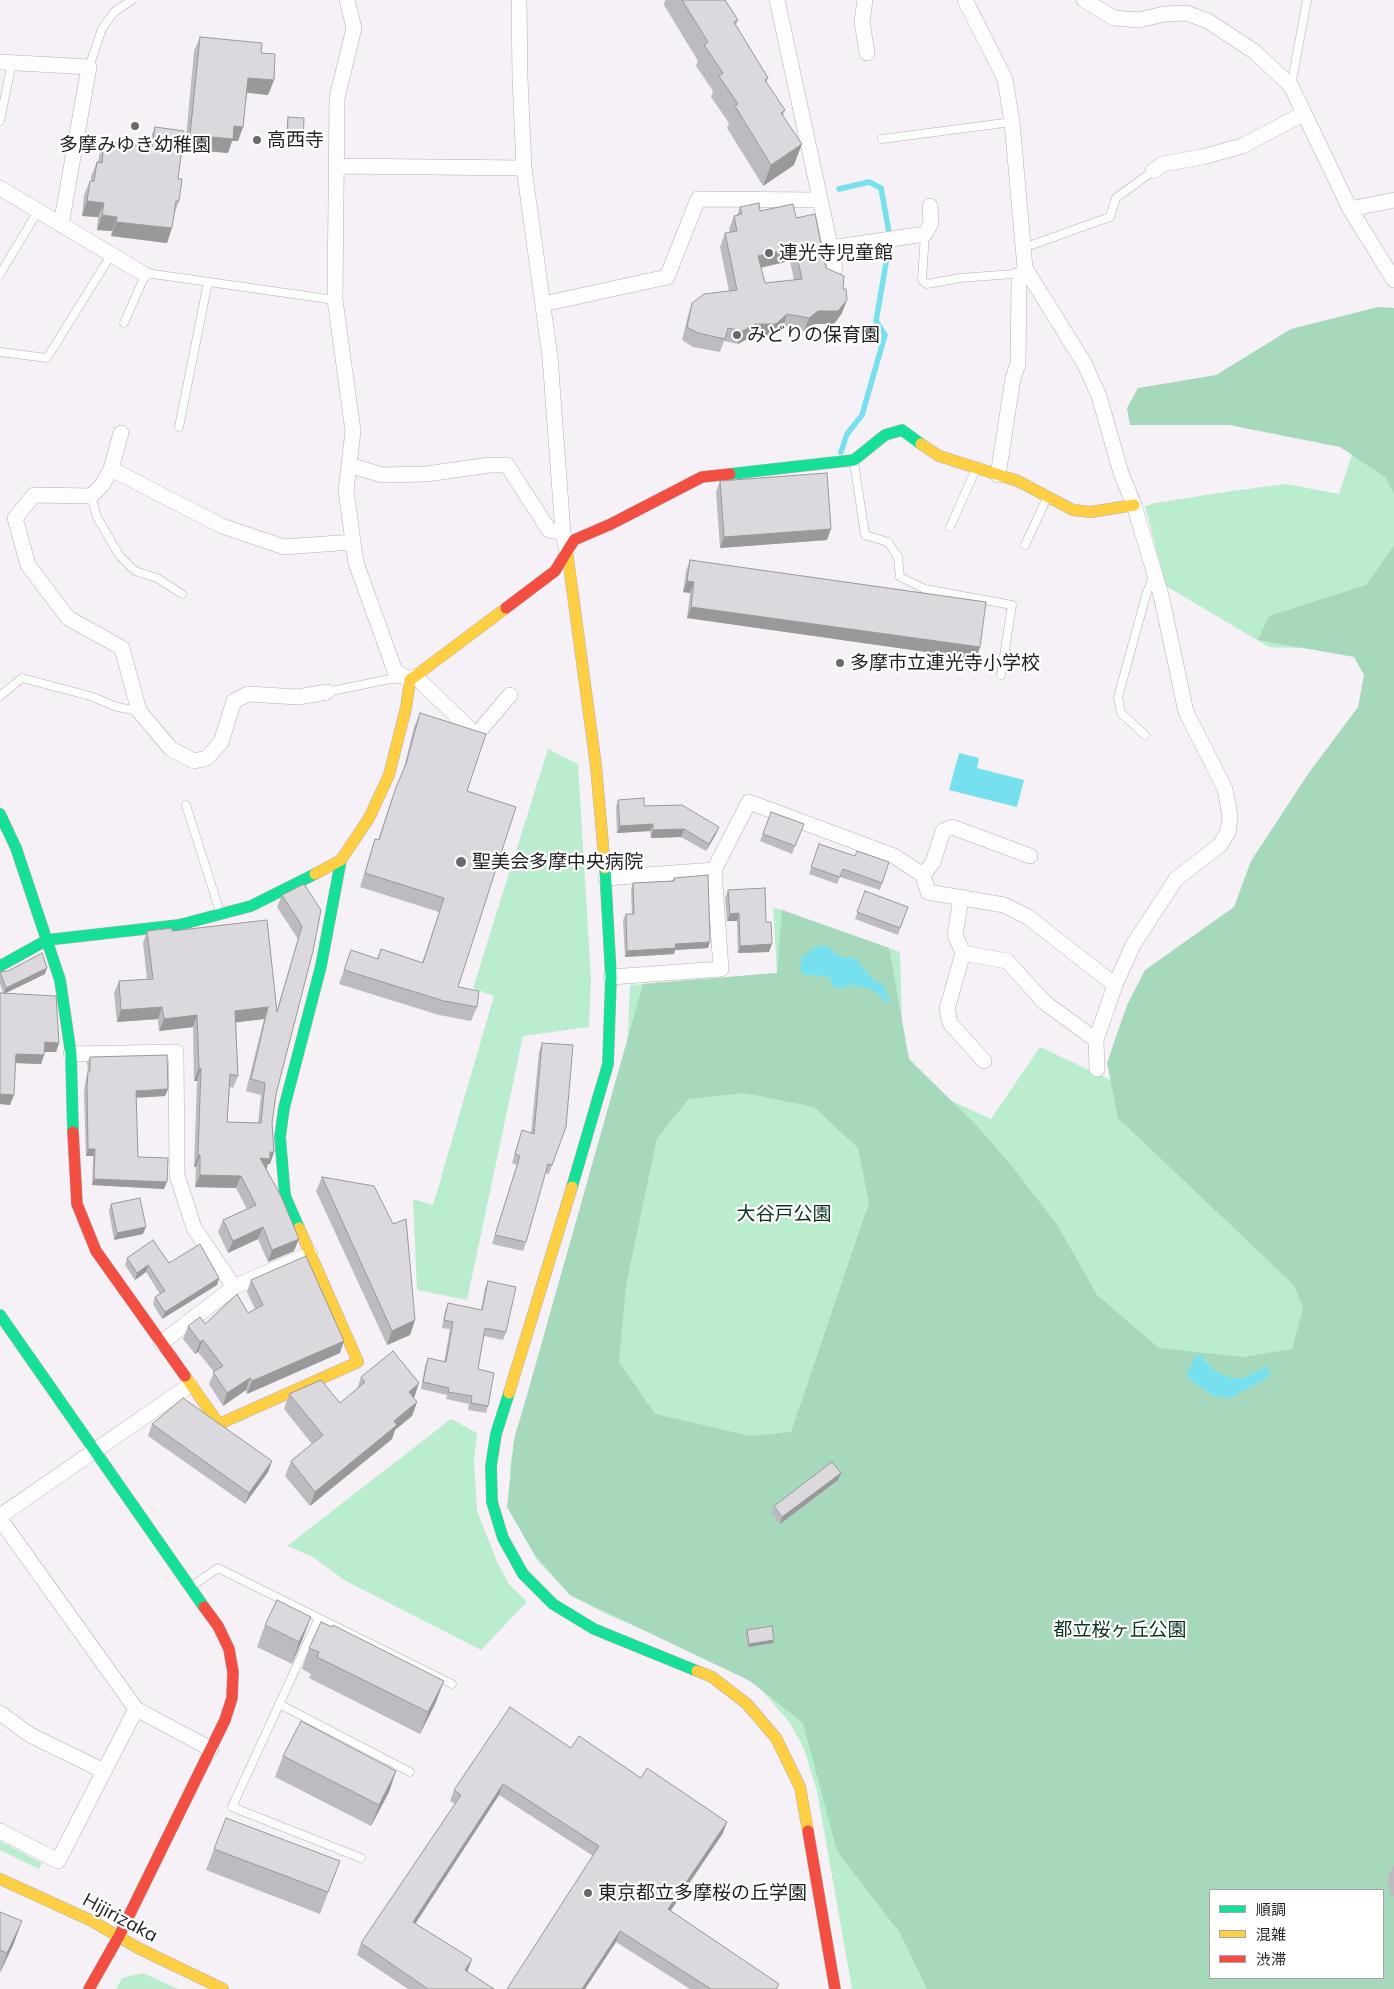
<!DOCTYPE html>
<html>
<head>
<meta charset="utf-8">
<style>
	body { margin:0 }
	#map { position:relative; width:1394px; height:1989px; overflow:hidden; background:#f6f1f6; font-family:Mulish,"Noto Sans JP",sans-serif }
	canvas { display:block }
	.legend { position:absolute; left:1209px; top:1889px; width:175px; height:90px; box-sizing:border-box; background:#fff; border:1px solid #a7a5a7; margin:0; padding:6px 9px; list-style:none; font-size:15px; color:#221f23 }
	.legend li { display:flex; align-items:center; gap:10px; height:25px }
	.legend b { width:25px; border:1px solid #a7a5a7 }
</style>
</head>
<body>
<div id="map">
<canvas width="1394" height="1989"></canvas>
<ul class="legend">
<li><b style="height:6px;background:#16e098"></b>順調</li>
<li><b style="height:6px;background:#ffcf43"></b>混雑</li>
<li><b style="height:6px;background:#f24e42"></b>渋滞</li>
</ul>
</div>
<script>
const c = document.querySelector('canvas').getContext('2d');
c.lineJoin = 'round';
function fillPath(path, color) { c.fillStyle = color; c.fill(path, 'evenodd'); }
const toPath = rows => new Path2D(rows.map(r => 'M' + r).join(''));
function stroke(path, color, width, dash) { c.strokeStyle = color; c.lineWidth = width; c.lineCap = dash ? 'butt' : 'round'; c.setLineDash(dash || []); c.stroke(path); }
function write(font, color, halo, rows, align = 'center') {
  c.font = font + ' Mulish,"Noto Sans JP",sans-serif'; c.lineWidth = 4.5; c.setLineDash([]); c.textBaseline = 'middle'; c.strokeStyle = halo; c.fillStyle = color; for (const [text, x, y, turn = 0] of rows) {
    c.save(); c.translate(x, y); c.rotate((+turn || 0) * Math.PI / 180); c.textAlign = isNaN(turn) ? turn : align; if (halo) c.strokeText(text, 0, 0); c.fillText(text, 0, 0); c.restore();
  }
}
fillPath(toPath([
	[1394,327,1394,839,1363,725,1376,644,1325,649,1269,647,1166,586,1145,506,1155,503,1232,491,1286,484,1339,494],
	[548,749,578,764,591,978,589,1027,523,1036,467,1300,417,1290,413,1199,433,1205,494,996,473,988],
	[773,907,900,952,902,1024,909,1059,928,1090,991,1119,1040,1047,1121,1085,1394,1231,1394,1989,852,1989,817,1791,804,1749,790,1723,760,1688,727,1665,604,1613,570,1595,537,1560,520,1528,512,1500,510,1468,515,1434,614,1121,627,1060,630,985,777,973],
	[1210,1890,1383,1890,1383,1978,1210,1978],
	[451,1419,477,1433,474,1461,477,1511,497,1562,509,1584,527,1602,481,1650,344,1580,313,1557,287,1546],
	[0,1841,42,1863,39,1869,0,1850],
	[143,1973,178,1989,116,1989,122,1978]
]), '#baecce');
fillPath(toPath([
	[1378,307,1394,308,1394,494,1385,477,1340,447,1229,425,1130,425,1127,408,1138,388,1216,375,1291,329],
	[1394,546,1394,1989,927,1989,900,1933,837,1851,803,1723,750,1681,570,1595,534,1554,507,1507,514,1441,643,984,777,973,782,910,889,948,909,1059,976,1125,1011,1165,1058,1226,1097,1295,1159,1348,1243,1357,1292,1349,1303,1308,1294,1285,1118,1118,1107,1063,1127,1005,1145,970,1234,907,1251,861,1308,774,1358,707,1364,675,1354,657,1258,640,1269,616,1366,585],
	[827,946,838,956,855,958,873,979,885,987,881,996,870,989,852,985,836,989,828,976,804,975],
	[744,1093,814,1107,858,1148,869,1203,791,1432,750,1436,655,1414,619,1362,626,1285,657,1138,689,1099],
	[1206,1359,1215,1371,1230,1379,1244,1378,1269,1366,1214,1396,1188,1378,1187,1373],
	[1210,1890,1383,1890,1383,1978,1210,1978]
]), '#a6d9bb');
fillPath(toPath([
	[959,753,979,758,977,768,1024,780,1017,807,949,790],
	[817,946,827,946,838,956,855,958,873,979,885,987,889,1001,886,1004,881,996,870,989,852,985,836,989,827,976,804,975,800,970,802,957],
	[1196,1355,1201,1355,1215,1371,1230,1378,1244,1378,1269,1366,1270,1376,1230,1398,1214,1396,1188,1378,1187,1374]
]), '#76e0ef');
stroke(toPath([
	[839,189,869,182,881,188,889,232,889,246,876,321,885,335,862,415,847,434,841,452]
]), '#76e0ef', 5.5);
const lane = toPath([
	[89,67,102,29,114,12,132,0],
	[1291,86,1307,0],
	[0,121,12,62],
	[882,139,1012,122],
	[925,234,922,280,927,284,960,278,1013,274,1023,269],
	[1023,248,1110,217,1116,198,1153,171],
	[0,274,38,211],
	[124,323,146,273,335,300],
	[0,352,47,358,111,255],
	[179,427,208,282],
	[854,462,865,535,888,542,898,557,900,577,925,589,1012,605,1001,675],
	[91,496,97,517,119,555,135,571,157,578,182,594],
	[950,527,976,469],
	[1025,545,1047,498],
	[327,692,390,679,404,679],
	[0,696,22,678,90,696,117,707,139,711],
	[1145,735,1121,713,1118,697,1147,592,1154,576],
	[186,805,220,912],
	[192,1586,218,1568,452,1684],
	[318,1620,232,1807,361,1858],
	[279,1704,410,1772]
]);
const street = toPath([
	[347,0,354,28,337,98,335,300,353,431,346,491,356,563,395,671,410,680],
	[519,0,520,78,524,168,550,357,563,533,567,551],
	[777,0,835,268],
	[865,0,862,22,867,53],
	[965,0,1005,79,1012,122,1025,268,1084,363,1099,396,1121,473,1134,505,1161,595,1186,712,1225,789,1230,816,1228,832,1220,845,1176,879,1133,945,1115,985,1096,1040,1097,1069],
	[1084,0,1114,18,1139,20,1164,14,1186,13,1208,21,1255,52,1291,86,1350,209,1394,280],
	[0,62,89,67,61,225],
	[336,166,524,168],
	[1153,171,1163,164,1202,157,1242,146,1303,114],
	[0,188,144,274],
	[1350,209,1394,200],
	[830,248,925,234,931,223,930,206],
	[543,304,667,277,698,199,818,200],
	[121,433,111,469,103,484,91,496,34,495,15,518,28,565,68,618,122,648,139,711,171,749,194,761,207,758,221,742,234,701,248,694,298,697,327,692],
	[349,465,382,475,426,474,490,465,507,465,549,530,563,533],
	[111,469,222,526,284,547,352,542],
	[998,475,1013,378,1018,364,1019,282,1025,268],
	[415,676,476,735,510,695],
	[923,875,933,862,943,831,952,827,1030,856],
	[606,878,714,870,749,802,894,856,923,875,928,892,1004,905,1028,917,1115,985],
	[961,898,955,935,963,953,947,1009,950,1023,984,1061],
	[963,953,1007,961,1044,1002,1096,1040],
	[611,977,721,969,714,870],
	[71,1054,176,1052,177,1175,194,1228,234,1287],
	[161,1343,234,1287,310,1254],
	[0,1516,190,1385],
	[0,1519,136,1709,211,1749],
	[0,1713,30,1735,104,1771],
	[0,1831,58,1861,136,1709]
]);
const fast = toPath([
	[730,474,854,460,885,435,902,430,921,444],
	[0,814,16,848,60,980,71,1054,73,1132],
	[0,966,47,940,179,925,251,906,315,874],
	[572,1187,608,1064,611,977,605,868],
	[299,1228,285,1196,280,1137,284,1108,321,966,341,860],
	[0,1315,204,1607],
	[509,1393,496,1434,491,1466,492,1502,503,1538,523,1574,553,1604,594,1629,697,1671]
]);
const slow = toPath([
	[921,444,939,456,1018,481,1073,510,1091,512,1134,505],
	[567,551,596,766,605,868],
	[315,874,341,860,369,818,389,775,406,708,410,680,506,608],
	[185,1376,219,1424,358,1362,299,1228],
	[509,1393,572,1187],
	[697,1671,712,1677,747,1704,776,1738,800,1787,808,1831],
	[0,1879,92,1921,138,1948,223,1989]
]);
const jam = toPath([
	[506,608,555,571,574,540,611,524,702,477,730,474],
	[73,1132,77,1204,96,1251,185,1376],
	[808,1831,835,1989],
	[89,1989,119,1936,225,1720,232,1698,233,1672,229,1649,218,1626,204,1607]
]);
stroke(lane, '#b4b0b5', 9);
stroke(street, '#b4b0b5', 16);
stroke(fast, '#b4b0b5', 12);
stroke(slow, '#b4b0b5', 12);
stroke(jam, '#b4b0b5', 12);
stroke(lane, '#fefdfe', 8);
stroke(street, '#fefdfe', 15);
stroke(fast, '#16e098', 11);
stroke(slow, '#ffcf43', 11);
stroke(jam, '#f24e42', 11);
fillPath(toPath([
	[665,0,725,0,738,20,736,25,768,78,766,83,785,110,783,116,794,165,763,186,727,128,729,123,711,97,713,91,696,66,698,61,664,5],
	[200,37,261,53,274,80,268,95,247,93,243,127,238,141,232,141,228,153,185,149,194,51],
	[288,117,301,146,286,146,287,121],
	[155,127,178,179,179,201,174,215,167,243,111,236,112,231,97,230,98,217,82,216,84,195,90,181,91,181,91,176,97,162,98,162,99,156,104,141,149,147,149,142],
	[740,207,796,218,826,268,843,289,842,313,834,324,814,324,804,331,783,327,771,337,751,337,738,344,724,341,720,352,693,347,682,340,688,316,692,303,729,291,720,247,725,233,730,232,729,229,734,216,737,215],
	[790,261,794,280,765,283,761,268],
	[720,481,827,540,720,548,716,492],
	[690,560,980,647,976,659,687,618,690,593,683,592,686,571],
	[420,713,467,791,458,987,477,1007,471,1021,439,1015,339,984,351,950,377,959,381,949,422,963,439,912,360,887,375,839,378,840,391,801,403,772,414,727],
	[618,800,644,806,716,834,706,851,681,837,651,838,650,831,617,833,616,807],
	[771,812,804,824,792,854,760,841],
	[819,844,855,856,889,862,880,890,840,877,837,884,809,874],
	[674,878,708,948,675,950,674,954,625,957,623,920,626,914,632,914,631,889,633,883,672,881],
	[728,890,769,952,738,953,737,921,727,921,725,898],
	[865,891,908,907,898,935,855,919],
	[282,895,321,910,276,1094,272,1123,274,1152,270,1164,268,1164,266,1170,294,1251,268,1262,258,1239,228,1253,218,1232,223,1220,247,1209,236,1188,195,1187,196,1167,194,1167,197,1081,194,1081,193,1027,159,1031,158,1019,117,1022,114,993,119,981,147,979,143,943,147,931,172,931,277,1010,298,939,277,907],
	[264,1019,246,1091,261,1095,258,1123,227,1122,230,1087,233,1088,238,1076,236,1022],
	[0,972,45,974,5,993,59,1043,56,1052,44,1052,44,1055,41,1064,16,1063,10,1105,0,1104,0,993,3,993,0,984],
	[542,1043,552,1165,549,1174,545,1173,526,1242,523,1251,492,1244,517,1165,512,1163,519,1139,522,1130,531,1133,539,1052],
	[90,1057,168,1089,165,1096,136,1097,138,1157,164,1189,92,1185,93,1156,86,1156,84,1093,86,1078,88,1071,87,1063],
	[322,1177,415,1320,410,1335,387,1345,316,1191],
	[111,1204,143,1234,114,1240,109,1211],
	[127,1258,169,1263,219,1278,217,1285,162,1319,153,1304,155,1297,160,1294,146,1272,135,1280,125,1265],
	[251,1280,340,1353,247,1394,246,1390,223,1406,209,1384,214,1372,198,1352,195,1354,183,1339,188,1326,205,1324,248,1313,255,1309,247,1292],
	[488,1281,506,1332,503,1340,484,1336,478,1369,488,1406,486,1413,468,1410,469,1404,446,1399,447,1395,421,1389,425,1366,428,1358,444,1362,450,1329,442,1328,445,1311,448,1303,481,1310,485,1288],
	[361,1377,414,1398,417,1402,412,1416,395,1430,392,1439,310,1506,285,1476,291,1461,312,1444,284,1409,289,1394,340,1403,357,1390],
	[152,1424,272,1461,268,1472,245,1504,148,1436],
	[841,1473,838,1480,780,1524,771,1513,774,1506],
	[265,1625,303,1638,292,1664,257,1647],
	[747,1630,773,1643,748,1647,745,1633],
	[309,1648,436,1702,420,1734,309,1678,311,1674,302,1669],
	[571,1748,723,1833,671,1911,779,1984,777,1989,690,1989,616,1942,585,1989,507,1989,593,1856,499,1795,416,1923,468,1970,467,1972,494,1989,408,1989,357,1955,361,1943,455,1804,450,1801,454,1790],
	[283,1756,396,1771,389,1792,371,1826,275,1777],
	[214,1849,340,1861,320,1914,206,1870],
	[1394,1865,1394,1896,1392,1896,1387,1881,1392,1867],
	[0,1912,14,1943,0,1973]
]), '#bcbbbf');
fillPath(toPath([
	[248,78,274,80,268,95,243,92],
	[234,126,243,127,238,141,232,141,228,153,185,149,190,135],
	[287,142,303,143,301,146,286,146],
	[802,144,794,165,763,186,771,165],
	[87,201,104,203,98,217,82,216],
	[102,215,117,217,112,231,97,230],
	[116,222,172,228,167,243,111,236],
	[795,248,790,261,753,269,758,256],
	[847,300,842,313,834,324,814,324,804,331,809,318,818,311],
	[787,314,783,327,771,337,751,337,738,344,743,331,756,324],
	[831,529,827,540,720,548,724,537],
	[687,581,694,582,690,593,683,592],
	[691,607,980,647,976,659,687,618],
	[653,824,650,831,617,833,620,826],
	[719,827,716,834,706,851,709,844],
	[684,829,681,837,651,838,653,830],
	[739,913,737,921,727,921,730,914],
	[710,942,708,948,675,950,674,954,625,957,627,951,675,944],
	[772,944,769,952,738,953,740,946],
	[47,968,45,974,4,994,6,988],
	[162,1007,158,1019,117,1022,121,1010],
	[268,1007,264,1019,231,1023,235,1011],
	[197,1015,193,1027,159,1031,164,1019],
	[45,1042,59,1043,56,1052,41,1052],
	[16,1054,44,1055,41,1064,13,1063],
	[199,1068,201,1069,197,1081,194,1081],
	[168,1089,165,1096,134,1098,136,1091],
	[0,1094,14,1095,10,1105,0,1104],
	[88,1149,95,1149,93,1156,86,1156],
	[270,1152,274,1152,270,1164,268,1164,266,1171,260,1158],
	[198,1155,200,1155,196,1167,194,1167],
	[200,1175,241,1176,236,1188,195,1187],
	[94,1179,167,1182,164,1189,92,1185],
	[146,1227,143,1234,114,1240,117,1233],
	[263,1227,258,1239,228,1253,233,1241],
	[299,1239,294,1251,268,1262,272,1250],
	[148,1265,146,1272,135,1280,137,1273],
	[219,1278,217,1285,162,1319,165,1312],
	[415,1320,410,1335,387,1345,392,1331],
	[203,1340,198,1352,195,1354,200,1342],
	[344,1341,340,1353,247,1394,252,1381],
	[250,1378,246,1390,223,1406,227,1393],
	[419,1383,414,1398,409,1392],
	[417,1402,412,1416,395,1430,392,1439,310,1506,315,1492,394,1421],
	[272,1461,268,1472,245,1504,249,1493],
	[841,1473,838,1480,780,1524,782,1517],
	[311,1617,303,1638,292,1664,299,1642],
	[774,1640,773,1643,748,1647,749,1644],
	[444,1681,436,1702,420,1734,428,1712],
	[396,1771,389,1792,371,1826,379,1805],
	[503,1784,499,1795,409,1933,413,1922],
	[727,1822,723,1833,664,1920,668,1909],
	[22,1921,14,1943,0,1973,7,1953],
	[620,1931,616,1942,585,1989,582,1989],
	[472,1959,468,1970,461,1981,465,1970]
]), '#99989b');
const building = toPath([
	[682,0,725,0,738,20,734,22,768,78,765,80,785,110,781,113,802,144,771,165,735,106,738,104,719,76,723,73,704,45,708,42,682,0],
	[200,37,262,43,261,53,275,54,274,80,248,78,243,127,234,126,233,139,190,135,200,37],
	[288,117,304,118,303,143,287,142,288,117],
	[155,127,184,131,178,179,182,179,179,201,176,201,172,228,116,222,117,217,102,215,104,203,87,201,90,181,94,181,97,162,102,163,104,141,152,147,155,127],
	[759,203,760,211,793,204,796,218,815,214,826,268,844,276,843,289,846,289,847,300,838,311,818,311,809,318,787,314,776,324,756,324,743,331,728,328,725,339,698,333,687,327,692,303,704,294,737,290,725,233,737,231,734,216,742,214,740,207,759,203],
	[795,248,802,279,765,283,758,256,795,248],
	[827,473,831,529,724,537,720,481,827,473],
	[690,560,986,602,980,647,691,607,694,582,687,581,690,560],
	[420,713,486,734,467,791,516,807,458,987,479,991,477,1007,444,1001,344,970,351,950,378,959,381,949,423,963,444,898,365,873,375,839,379,840,396,787,406,764,420,713],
	[644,798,644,806,682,805,719,827,709,844,684,829,653,830,653,824,620,826,618,800,644,798],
	[771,812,804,824,795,846,763,834,771,812],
	[819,844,855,856,857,851,889,862,882,883,843,869,840,877,811,867,819,844],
	[708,875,710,942,675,944,676,948,627,951,626,914,634,914,633,883,674,881,674,878,708,875],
	[304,884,321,910,313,951,276,1094,272,1123,274,1152,270,1152,270,1159,260,1158,281,1196,299,1239,272,1250,263,1227,233,1241,223,1220,256,1205,241,1176,200,1175,200,1155,198,1155,201,1069,199,1068,197,1015,164,1019,162,1007,121,1010,119,981,153,979,147,931,172,928,172,931,267,920,277,1012,302,926,282,895,304,884],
	[268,1007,251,1079,265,1083,261,1123,227,1122,230,1074,238,1076,235,1011,268,1007],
	[765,888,766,922,771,922,772,944,740,946,739,913,730,914,728,890,765,888],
	[865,891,908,907,900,928,857,912,865,891],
	[42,953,47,968,6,988,0,972,8,971,42,953],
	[0,993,56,996,59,1043,45,1042,44,1055,16,1054,14,1095,0,1094,0,993],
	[542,1043,573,1045,566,1127,552,1165,548,1164,526,1242,495,1235,520,1156,515,1154,522,1130,534,1134,542,1043],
	[167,1055,168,1089,136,1091,138,1157,168,1158,167,1182,94,1179,95,1149,88,1149,87,1087,88,1071,90,1071,90,1057,167,1055],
	[322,1177,374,1186,393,1224,406,1219,415,1320,392,1331,322,1177],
	[140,1198,146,1227,117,1233,111,1204,140,1198],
	[153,1240,169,1263,200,1244,219,1278,165,1312,155,1297,165,1291,148,1265,137,1273,127,1258,153,1240],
	[306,1256,344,1341,252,1381,250,1378,227,1393,213,1372,223,1366,203,1340,200,1342,188,1326,200,1317,205,1324,237,1294,248,1313,263,1305,251,1280,306,1256],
	[488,1281,516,1287,506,1332,485,1328,478,1369,494,1373,488,1406,471,1403,472,1396,448,1392,449,1388,423,1382,428,1358,446,1362,453,1322,444,1320,448,1303,482,1310,488,1281],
	[393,1351,419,1383,409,1392,417,1402,394,1421,397,1425,315,1492,291,1461,323,1435,289,1394,321,1380,340,1403,365,1382,361,1377,393,1351],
	[183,1398,272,1461,249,1493,152,1424,183,1398],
	[832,1462,841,1473,782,1517,774,1506,832,1462],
	[277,1600,311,1617,299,1642,265,1625,277,1600],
	[321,1622,332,1627,333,1625,444,1681,428,1712,317,1657,319,1652,309,1648,321,1622],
	[772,1626,774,1640,749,1644,747,1630,772,1626],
	[510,1707,571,1748,579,1736,641,1778,647,1768,727,1822,668,1909,779,1984,776,1989,711,1989,620,1931,582,1989,507,1989,599,1846,503,1784,413,1922,472,1959,465,1970,494,1989,428,1989,361,1943,461,1795,454,1790,510,1707],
	[301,1721,396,1771,379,1805,283,1756,301,1721],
	[226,1818,340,1861,328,1892,214,1849,226,1818],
	[0,1912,22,1921,7,1953,0,1950,0,1912]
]);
fillPath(building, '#dbd9de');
stroke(building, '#99989b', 1);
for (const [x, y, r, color] of [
	[135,126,5,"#6c686d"],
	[257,140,5,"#6c686d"],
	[769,253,5,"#6c686d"],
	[737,335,5,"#6c686d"],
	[840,663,5,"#6c686d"],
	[461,862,6,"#6c686d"],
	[588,1893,5,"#6c686d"]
]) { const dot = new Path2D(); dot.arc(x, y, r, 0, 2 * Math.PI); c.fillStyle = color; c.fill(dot); stroke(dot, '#fff', 2); }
write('19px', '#221f23', '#fff', [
	["高西寺",267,140],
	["多摩みゆき幼稚園",135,145,"center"],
	["連光寺児童館",779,253],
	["みどりの保育園",747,335],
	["多摩市立連光寺小学校",850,663],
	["聖美会多摩中央病院",472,862],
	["東京都立多摩桜の丘学園",598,1893]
], 'left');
write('19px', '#08331c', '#fff', [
	["大谷戸公園",784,1214],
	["都立桜ヶ丘公園",1120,1630]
]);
write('19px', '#221f23', '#fff', [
	["Hijirizaka",120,1918,28]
]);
</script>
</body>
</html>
